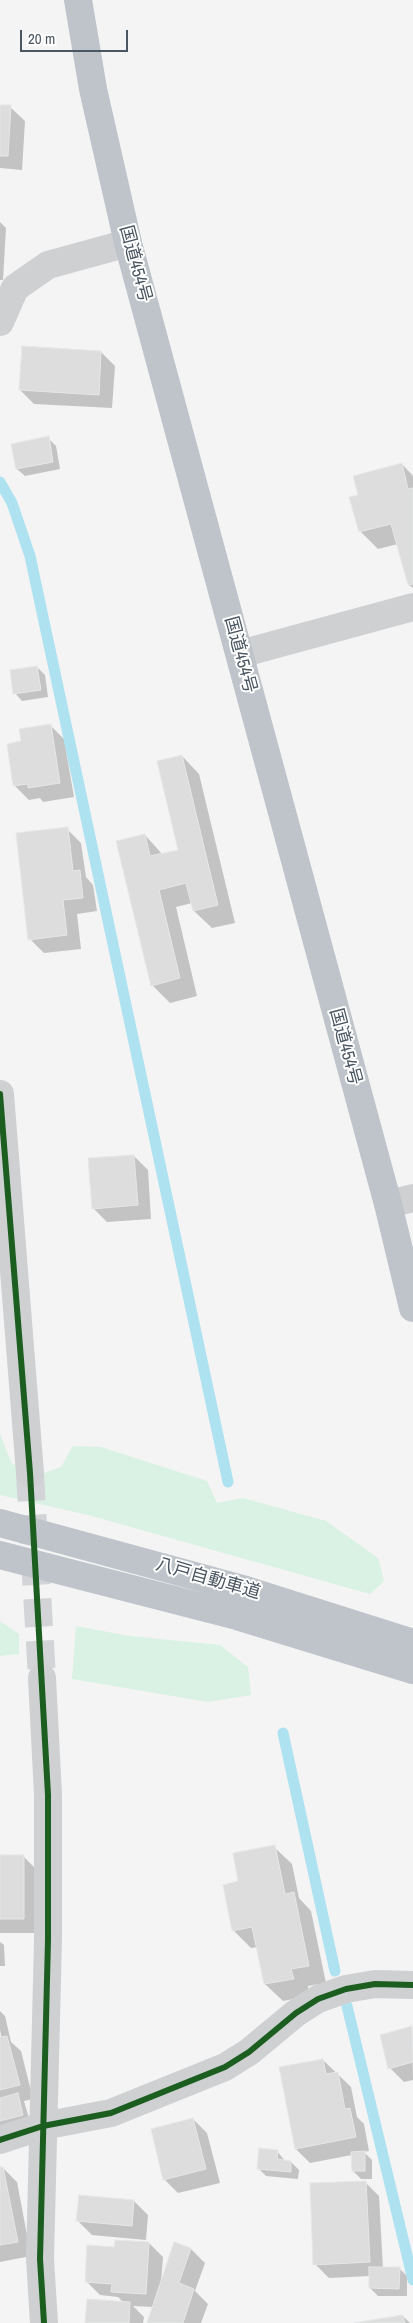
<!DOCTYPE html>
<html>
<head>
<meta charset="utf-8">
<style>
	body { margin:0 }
	#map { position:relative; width:413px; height:2323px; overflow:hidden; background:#f4f4f4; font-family:"Archivo Narrow",sans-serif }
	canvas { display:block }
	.scale { position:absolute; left:20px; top:30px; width:108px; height:22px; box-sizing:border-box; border:2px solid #4a5661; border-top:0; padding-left:6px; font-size:15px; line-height:18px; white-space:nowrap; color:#4a5661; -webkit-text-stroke:4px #fff; paint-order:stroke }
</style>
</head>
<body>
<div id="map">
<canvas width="413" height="2323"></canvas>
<div class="scale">20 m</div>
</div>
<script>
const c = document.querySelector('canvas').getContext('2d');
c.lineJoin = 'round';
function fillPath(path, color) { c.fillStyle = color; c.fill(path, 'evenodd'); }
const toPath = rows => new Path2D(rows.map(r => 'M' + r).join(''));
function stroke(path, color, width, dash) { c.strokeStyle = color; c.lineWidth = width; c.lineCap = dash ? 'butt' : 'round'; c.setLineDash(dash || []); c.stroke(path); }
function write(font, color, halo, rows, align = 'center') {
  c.font = font + ' "Archivo Narrow","Noto Sans JP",sans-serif'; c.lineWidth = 4; c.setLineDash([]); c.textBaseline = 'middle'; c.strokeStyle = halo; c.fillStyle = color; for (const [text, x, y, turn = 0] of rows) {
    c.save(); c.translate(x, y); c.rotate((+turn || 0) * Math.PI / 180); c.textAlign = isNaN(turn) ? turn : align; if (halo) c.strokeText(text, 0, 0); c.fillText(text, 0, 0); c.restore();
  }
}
fillPath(toPath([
	[0,1434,12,1464,44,1473,61,1467,73,1446,101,1447,207,1481,217,1503,243,1498,326,1521,378,1558,384,1581,370,1594,88,1515,0,1495],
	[0,1621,19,1634,19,1654,0,1656],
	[76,1626,129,1636,220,1645,248,1667,251,1695,208,1702,72,1679]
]), '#d9f2e3');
fillPath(toPath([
	[0,106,10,107,25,121,22,170,0,168],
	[0,222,6,228,3,280,0,280],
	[101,352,115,366,112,408,34,404,20,390],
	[48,438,56,446,60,469,25,476,17,469],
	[402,464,413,476,413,588,409,585,398,544,378,549,361,532,351,498,359,496],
	[37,667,45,675,48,697,22,701,15,693],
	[50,725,64,739,74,797,43,802,40,798,29,800,15,786,23,742],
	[182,756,199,774,235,923,212,928,194,911,192,903,176,907,197,996,170,1003,152,985,145,835,163,855,180,851],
	[67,829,81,843,86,877,93,885,97,911,77,914,81,949,44,953,30,939],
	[134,1156,148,1170,151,1219,107,1222,93,1208],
	[274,1847,292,1864,299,1898,311,1911,326,1983,308,1986,310,1996,283,2001,265,1984,258,1947,251,1948,233,1930,239,1882],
	[0,1856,23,1856,37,1870,38,1933,0,1933],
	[0,1942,4,1945,5,1966,0,1966],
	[0,2011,5,2016,11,2042,21,2051,33,2099,24,2101,30,2122,0,2130,0,2040,3,2043,0,2030],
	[412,2027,413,2080,404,2082,390,2068],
	[323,2060,351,2087,357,2117,364,2124,369,2151,364,2152,372,2160,372,2179,361,2179,353,2171,352,2155,310,2163,296,2149],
	[193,2119,207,2133,220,2183,178,2193,164,2179],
	[277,2151,285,2161,291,2162,299,2170,298,2179,266,2176,258,2168],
	[0,2168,3,2168,17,2182,31,2256,0,2262],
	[365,2182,379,2196,383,2268,399,2268,407,2276,407,2296,378,2296,370,2288,370,2276,329,2278,315,2264],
	[134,2201,148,2215,146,2240,92,2235,78,2221],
	[149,2243,163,2257,161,2283,191,2249,205,2263,195,2291,208,2304,201,2323,148,2323,154,2307,133,2306,144,2317,143,2323,87,2323,124,2303,118,2297,100,2295,86,2281,116,2248],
	[403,2316,410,2323,362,2323]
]), '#0003');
stroke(toPath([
	[0,482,12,503,30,556,228,1482],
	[283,1733,335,1971],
	[347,2006,413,2280]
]), '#aee2f0', 11);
const building = toPath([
	[0,105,11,105,8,156,0,156,0,105],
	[22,346,101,351,99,395,19,390,22,346],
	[49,436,53,462,16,469,11,444,49,436],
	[402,463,408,489,413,488,413,584,408,585,391,524,359,532,349,497,358,495,353,476,402,463],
	[37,666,41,690,13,694,10,670,37,666],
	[51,724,60,783,28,788,28,784,13,786,7,744,21,741,19,729,51,724],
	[182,755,218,905,193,911,186,883,159,890,180,978,151,986,116,841,145,834,150,856,178,850,157,761,182,755],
	[68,827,73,871,80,870,83,898,63,900,67,935,28,940,16,833,68,827],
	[134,1155,138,1205,92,1209,88,1158,134,1155],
	[275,1845,285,1894,294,1892,309,1966,291,1969,294,1979,264,1984,252,1927,232,1931,223,1885,238,1881,233,1853,275,1845],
	[0,1855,24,1855,24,1919,0,1919,0,1855],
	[412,2026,413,2062,388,2069,380,2035,412,2026],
	[0,2035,0,2037,7,2036,20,2085,0,2090,0,2035],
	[323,2059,326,2074,338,2072,345,2109,350,2108,356,2137,295,2149,279,2067,323,2059],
	[18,2093,23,2115,0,2121,0,2098,18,2093],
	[193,2118,206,2169,163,2180,151,2129,193,2118],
	[259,2148,278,2150,277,2159,291,2161,291,2172,257,2169,259,2148],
	[365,2151,365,2171,352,2171,351,2152,365,2151],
	[0,2167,3,2167,18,2242,0,2245,0,2167],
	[366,2181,370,2262,313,2265,310,2183,366,2181],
	[79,2195,134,2200,132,2226,76,2221,79,2195],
	[115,2240,149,2242,146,2294,111,2292,112,2284,85,2282,87,2245,114,2247,115,2240],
	[174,2242,191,2248,179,2283,194,2289,183,2323,147,2323,174,2242],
	[369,2267,400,2267,399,2289,369,2288,369,2267],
	[87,2299,130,2302,129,2323,85,2323,87,2299],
	[403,2315,405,2323,354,2323,384,2318,403,2315]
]);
fillPath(building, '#ddddde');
stroke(building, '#e5e6e7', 1);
stroke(toPath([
	[30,1473,42,1678]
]), '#d2d4d7', 28, [28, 14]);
stroke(toPath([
	[0,322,15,288,48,265,128,243],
	[240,654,413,607],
	[0,1094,30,1473],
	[388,1204,413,1198],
	[42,1678,48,1795,48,1940,40,2259,44,2323],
	[0,2140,43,2126,111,2113,225,2067,249,2052,296,2013,318,1999,346,1989,375,1984,413,1985]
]), '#ced0d2', 28);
stroke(toPath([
	[78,0,93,89,128,243,388,1204,413,1308],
	[0,1523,246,1590,413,1643],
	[0,1555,237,1616,413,1670]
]), '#bec4c9', 28);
stroke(toPath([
	[0,1094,30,1473,48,1795,48,1940,40,2259,44,2323],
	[0,2140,43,2126,111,2113,225,2067,249,2052,296,2013,318,1999,346,1989,375,1984,413,1985]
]), '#1b5e20', 6);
write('18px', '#4a5661', '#fff', [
	["国道454号",135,264,75],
	["国道454号",240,655,75],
	["国道454号",345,1047,75],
	["八戸自動車道",208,1579,16]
]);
</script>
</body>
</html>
